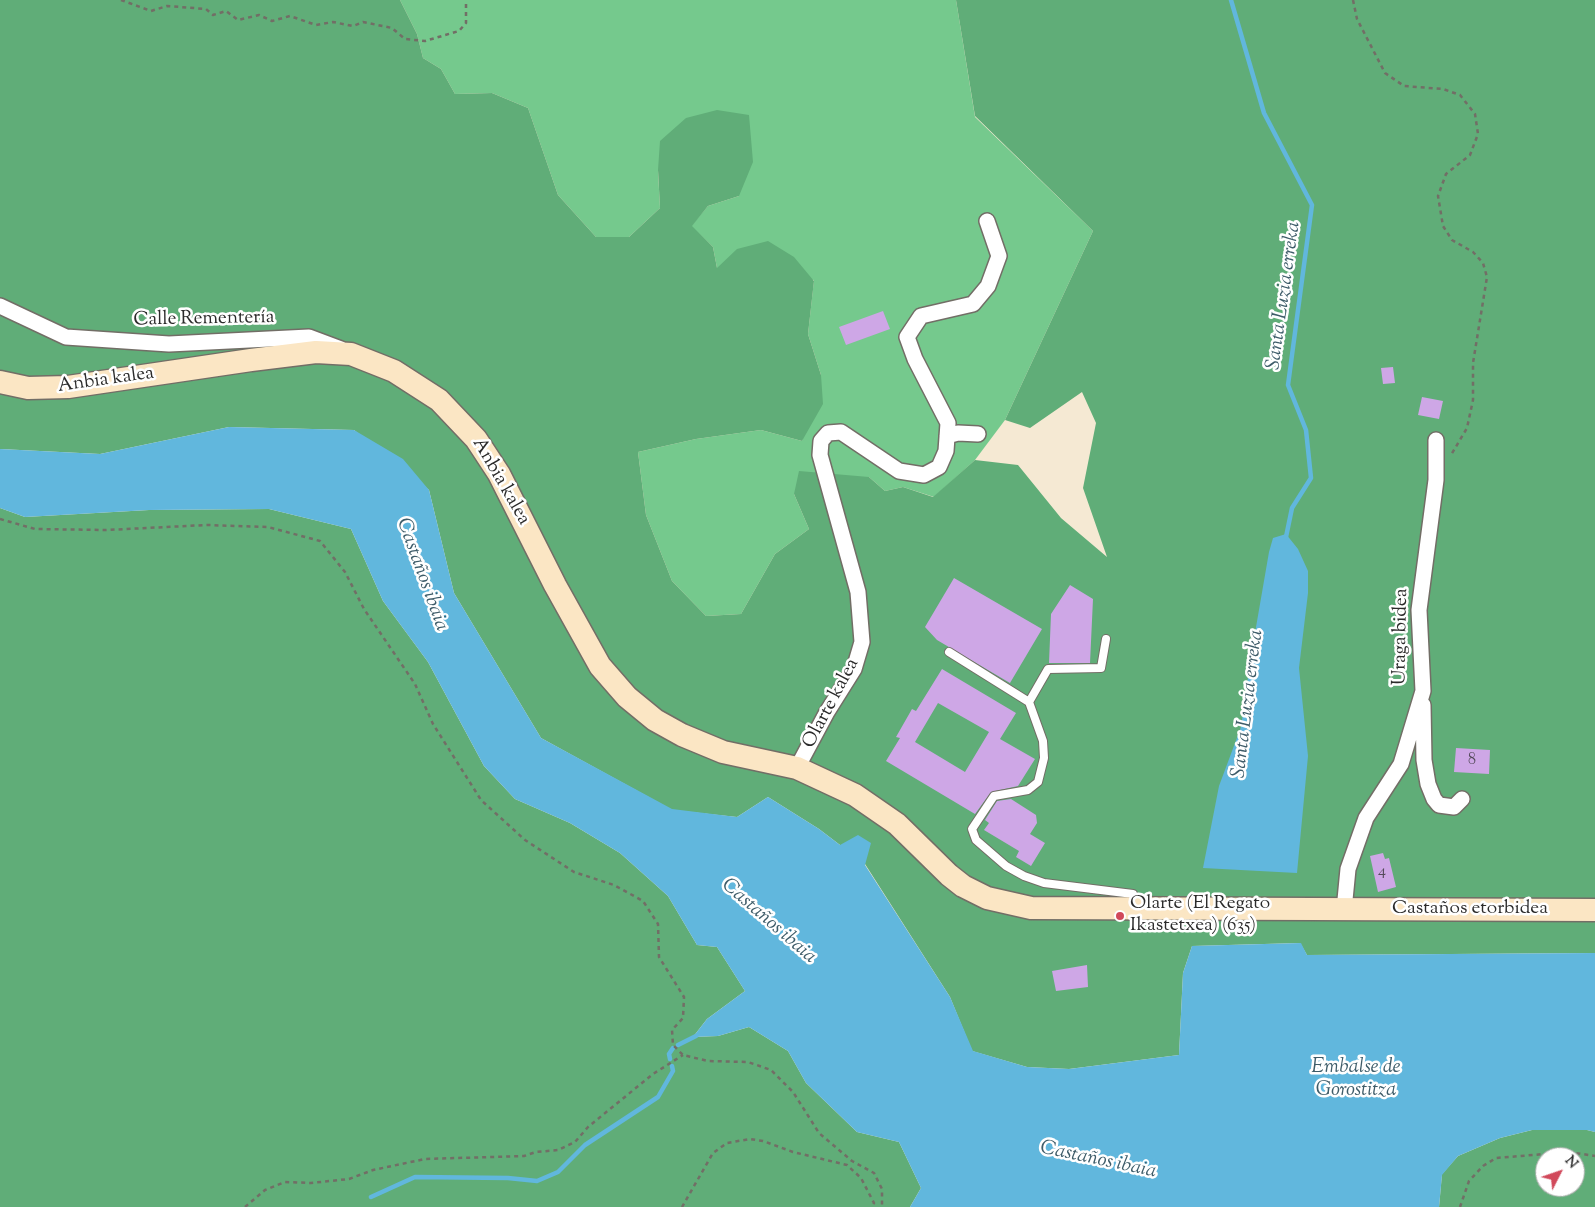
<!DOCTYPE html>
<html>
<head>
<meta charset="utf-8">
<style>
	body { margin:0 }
	#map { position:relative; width:1595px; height:1207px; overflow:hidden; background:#f5e9d3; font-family:"Sorts Mill Goudy",serif }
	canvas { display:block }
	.north { position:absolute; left:1535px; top:1147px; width:50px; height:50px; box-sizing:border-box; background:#fff; border:1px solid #aaa; border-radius:50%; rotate:49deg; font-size:14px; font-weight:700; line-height:20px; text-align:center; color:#2b2b2b }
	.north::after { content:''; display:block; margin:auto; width:18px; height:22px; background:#d1495b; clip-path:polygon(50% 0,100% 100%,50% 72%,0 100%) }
</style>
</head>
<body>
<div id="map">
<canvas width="1595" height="1207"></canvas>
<div class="north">N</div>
</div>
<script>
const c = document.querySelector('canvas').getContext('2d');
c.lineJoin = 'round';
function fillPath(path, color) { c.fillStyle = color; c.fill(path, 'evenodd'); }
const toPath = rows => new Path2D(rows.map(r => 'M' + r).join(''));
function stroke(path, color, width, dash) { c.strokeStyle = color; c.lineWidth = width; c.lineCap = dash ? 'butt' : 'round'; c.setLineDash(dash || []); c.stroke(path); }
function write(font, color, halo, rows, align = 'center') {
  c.font = font + ' "Sorts Mill Goudy",serif'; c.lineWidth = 5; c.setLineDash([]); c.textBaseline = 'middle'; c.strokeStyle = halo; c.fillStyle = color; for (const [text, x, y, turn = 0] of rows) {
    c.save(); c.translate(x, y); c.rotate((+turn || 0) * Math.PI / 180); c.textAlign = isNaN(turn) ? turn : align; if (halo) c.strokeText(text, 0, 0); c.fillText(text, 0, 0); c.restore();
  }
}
fillPath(toPath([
	[400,0,956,0,975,117,1093,231,1005,420,975,460,934,497,903,487,885,491,869,477,794,494,809,529,775,554,741,614,706,616,672,581,646,515,638,452,696,439,761,430,802,441,821,375,808,334,814,280,717,268,713,247,691,226,708,206,739,196,658,171,660,208,629,237,596,237,558,195,528,108,492,93,455,94,441,69,423,58,417,34]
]), '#75c98d');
fillPath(toPath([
	[0,0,400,0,417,34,423,58,441,69,455,94,492,93,528,108,558,195,596,237,629,237,660,208,658,170,660,141,686,118,717,110,749,115,753,162,739,196,708,206,692,226,713,247,717,268,737,249,768,241,794,257,814,281,808,334,821,375,823,404,802,441,761,430,696,439,638,452,646,515,672,581,706,616,741,614,775,554,809,529,794,494,799,471,869,477,885,491,903,487,933,497,975,460,1018,465,1061,518,1107,557,1083,488,1096,423,1082,392,1030,428,1005,420,1093,231,975,116,956,0,1595,0,1595,953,1307,955,1300,943,1192,946,1183,973,1179,1055,1069,1069,1027,1067,972,1051,950,997,865,864,819,829,768,797,737,817,672,810,541,738,454,593,429,490,354,430,229,427,100,454,0,449],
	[0,508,25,517,149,510,269,509,351,529,383,601,428,662,484,766,515,799,570,823,620,853,668,896,697,945,717,947,745,991,707,1019,693,1037,718,1036,749,1027,788,1051,806,1083,857,1132,899,1142,921,1188,910,1207,0,1207],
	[1532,1130,1587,1130,1595,1132,1595,1207,1439,1207,1442,1174,1458,1156,1500,1138],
	[1545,1157,1575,1157,1575,1187,1545,1187]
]), '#60ad78');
fillPath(toPath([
	[229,427,354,430,403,459,429,490,454,593,541,738,672,809,737,817,768,797,819,829,840,845,858,835,871,843,865,865,950,997,973,1051,1027,1067,1069,1069,1179,1055,1183,973,1192,946,1301,943,1307,955,1595,953,1595,1132,1587,1130,1532,1130,1500,1138,1458,1156,1442,1175,1439,1207,910,1207,921,1188,899,1142,857,1132,806,1083,788,1051,749,1027,718,1036,693,1037,707,1019,745,991,717,947,697,945,668,896,620,853,570,823,515,799,484,766,428,662,383,601,351,529,269,509,149,510,25,517,0,508,0,449,100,454],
	[1286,534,1298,549,1308,571,1308,593,1299,668,1308,756,1297,873,1203,868,1219,786,1241,727,1251,656,1269,552,1273,538]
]), '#61b7dd');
stroke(toPath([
	[1231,0,1264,113,1312,205,1288,385,1306,430,1311,478,1292,508,1286,537],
	[678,1045,696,1036],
	[670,1059,669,1054,673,1048],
	[371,1197,415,1177,508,1178,537,1181,558,1172,585,1145,658,1097,673,1071,672,1066]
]), '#61b7dd', 4.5);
fillPath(toPath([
	[883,311,890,329,846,345,839,327],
	[1393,367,1395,383,1383,384,1381,368],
	[1422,397,1443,401,1439,419,1418,415],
	[954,578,1042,629,1010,683,937,640,925,627],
	[1070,585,1093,599,1090,663,1049,663,1051,614],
	[942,669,1016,713,1000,739,1035,759,1018,786,991,792,975,814,886,761,900,738,896,737,912,709,916,711],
	[938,703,989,732,965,772,915,742],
	[1456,748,1490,750,1489,774,1454,772],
	[1011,799,1036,815,1037,823,1030,834,1045,843,1031,866,1016,857,1019,851,984,830,989,823,985,820,997,801],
	[1383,853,1385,859,1389,858,1396,887,1378,892,1370,856],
	[1087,965,1088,987,1056,991,1052,971]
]), '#cea7e6');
const lane = toPath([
	[949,652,1029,702,1043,741,1044,758,1038,782,1028,790,994,796,972,829,976,840,1006,866,1024,876,1044,883,1133,894,1134,906],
	[1029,702,1048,669,1101,668,1106,639]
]);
const street = toPath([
	[0,306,66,337,169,344,309,337,341,349],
	[947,436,958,433,978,434],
	[1423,705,1424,760,1428,784,1434,799,1439,805,1454,807,1462,799],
	[797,768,827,712,854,669,862,642,858,592,820,455,821,441,828,433,841,432,899,471,924,475,939,467,946,451,948,423,915,359,907,337,921,316,973,304,988,286,999,256,987,221],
	[1344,910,1348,869,1366,818,1401,764,1423,691,1419,610,1436,480,1436,440]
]);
const secondary = toPath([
	[0,382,28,388,68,387,251,360,316,352,351,354,394,371,439,400,476,439,499,474,555,585,600,666,627,697,655,720,682,735,723,752,797,768,855,795,897,824,949,875,963,886,987,898,1031,908,1595,910]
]);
stroke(lane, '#726e66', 10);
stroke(street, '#726e66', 18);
stroke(secondary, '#726e66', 25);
stroke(toPath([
	[121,0,151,11,167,6,206,9,213,15,226,11,238,20,259,15,272,21,290,16,316,25,333,22,353,26,363,22,392,28,405,39,425,41,459,31,466,23,466,0],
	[1353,0,1357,19,1385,73,1404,86,1443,89,1460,95,1475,114,1478,134,1470,155,1446,174,1438,196,1443,226,1452,240,1473,252,1483,263,1487,277,1473,363,1473,400,1467,428,1451,455],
	[0,519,35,529,106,530,207,525,268,527,320,541,345,572,364,609,415,684,433,724,481,800,525,840,574,872,614,885,643,901,658,924,659,957,684,997,683,1018,672,1030,673,1045,683,1055,708,1061,748,1062,771,1070,793,1092,819,1133,852,1161,874,1173,882,1189,882,1207],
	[245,1207,265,1190,285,1182,311,1183,349,1179,373,1170,425,1159,524,1156,536,1152,558,1150,575,1142,588,1127,653,1074,683,1055],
	[682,1207,713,1153,727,1143,750,1139,763,1141,793,1152,847,1165,861,1178,874,1203,873,1207],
	[1460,1207,1469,1181,1483,1166,1496,1158,1569,1152,1595,1156]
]), '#726e66', 2.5, [4, 4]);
stroke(lane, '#fff', 8);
stroke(street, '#fff', 15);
stroke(secondary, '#fbe6c4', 22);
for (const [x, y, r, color] of [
	[1120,916,5,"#d1495b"]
]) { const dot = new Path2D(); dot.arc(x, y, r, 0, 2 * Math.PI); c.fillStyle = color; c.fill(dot); stroke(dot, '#fff', 2); }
write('16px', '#544a5a', null, [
	["8",1472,761],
	["4",1382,872]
]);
write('19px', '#2b2b2b', '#fff', [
	["Calle Rementería",204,320,-1],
	["Anbia kalea",106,381,-8],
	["Anbia kalea",500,482,60],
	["Uraga bidea",1402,637,-89],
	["Olarte kalea",832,704,-62],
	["Castaños etorbidea",1470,910]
]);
write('19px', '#2b2b2b', '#fff', [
	["Olarte (El Regato",1130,905],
	["Ikastetxea) (635)",1130,927]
], 'left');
write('italic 20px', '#3e5c69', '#fff', [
	["Santa Luzia erreka",1285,296,-82],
	["Castaños ibaia",421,575,70],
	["Santa Luzia erreka",1249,704,-83],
	["Castaños ibaia",768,922,41],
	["Embalse de",1356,1069],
	["Gorostitza",1356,1092],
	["Castaños ibaia",1098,1161,12]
]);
</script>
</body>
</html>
